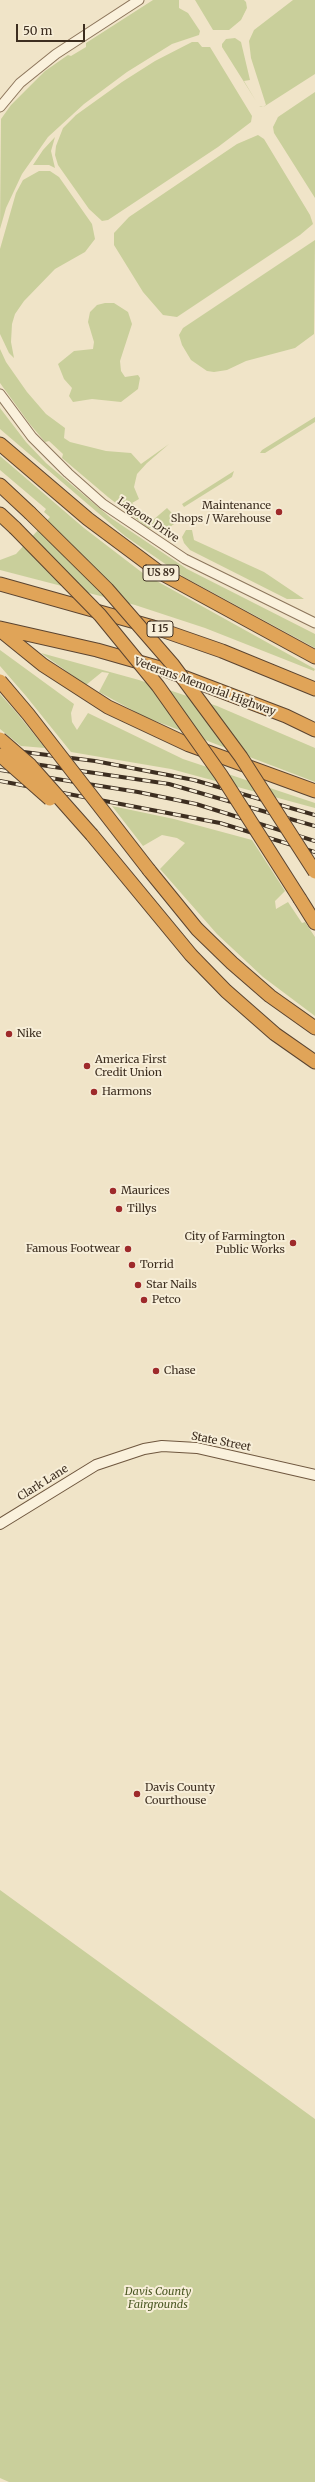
<!DOCTYPE html>
<html>
<head>
<meta charset="utf-8">
<style>
	body { margin:0 }
	#map { position:relative; width:315px; height:2482px; overflow:hidden; background:#f0e4c8; font-family:Merriweather,serif }
	canvas { display:block }
	.scale { position:absolute; left:16px; top:24px; width:69px; height:18px; box-sizing:border-box; border:2px solid #3d2e20; border-top:0; padding-left:5px; font-size:12px; line-height:14px; white-space:nowrap; color:#3d2e20; -webkit-text-stroke:3px #f7eed8; paint-order:stroke }
</style>
</head>
<body>
<div id="map">
<canvas width="315" height="2482"></canvas>
<div class="scale">50 m</div>
</div>
<script>
const c = document.querySelector('canvas').getContext('2d');
c.lineJoin = 'round';
function fillPath(path, color) { c.fillStyle = color; c.fill(path, 'evenodd'); }
const toPath = rows => new Path2D(rows.map(r => 'M' + r).join(''));
function stroke(path, color, width, dash) { c.strokeStyle = color; c.lineWidth = width; c.lineCap = dash ? 'butt' : 'round'; c.setLineDash(dash || []); c.stroke(path); }
function write(font, color, halo, rows, align = 'center') {
  c.font = font + ' Merriweather,serif'; c.lineWidth = 4; c.setLineDash([]); c.textBaseline = 'middle'; c.strokeStyle = halo; c.fillStyle = color; for (const [text, x, y, turn = 0] of rows) {
    c.save(); c.translate(x, y); c.rotate((+turn || 0) * Math.PI / 180); c.textAlign = isNaN(turn) ? turn : align; if (halo) c.strokeText(text, 0, 0); c.fillText(text, 0, 0); c.restore();
  }
}
fillPath(toPath([
	[153,0,179,0,179,8,188,13,200,31,199,35,172,44,127,72,84,104,48,137,22,174,6,208,0,229,1,119,11,105,45,71,68,55,71,56,86,47,86,43],
	[195,0,244,0,246,2,247,8,241,20,229,30,221,30,226,39,235,38,241,42,250,80,244,81,259,106,263,107,266,105,251,58,249,41,254,30,293,0,315,0,315,74,265,106,263,107,261,107,259,106,256,101,222,47,222,44,226,39,221,30,213,30],
	[192,42,198,42,202,47,210,47,252,116,251,122,218,147,108,220,102,221,89,209,58,165,55,155,56,146,63,128,76,115,122,82,155,61],
	[315,92,315,198,274,133,273,127,278,117],
	[258,135,264,139,310,215,313,224,300,235,177,317,163,315,143,292,114,245,114,233,129,217,237,144],
	[55,137,51,151,55,168,49,165,33,165,43,150],
	[39,171,50,171,59,177,92,224,95,239,85,252,55,269,24,301,15,314,12,324,11,342,14,358,9,353,0,334,0,249,16,193,23,180],
	[315,240,314,334,295,348,246,361,227,370,214,372,207,371,191,360,182,345,179,335,183,328],
	[105,303,114,303,128,312,132,324,120,361,121,371,125,377,138,375,140,378,138,389,121,402,92,399,73,402,69,396,72,388,64,379,58,364,74,351,93,349,94,342,88,322,90,312,97,305],
	[0,349,6,362,27,392,46,414,65,428,64,438,70,442,106,451,131,453,141,464,169,444,147,463,137,474,134,487,139,499,132,503,153,520,167,508,176,517,177,522,167,529,148,528,108,497,62,458,63,454,49,441,45,442,29,423,0,383],
	[0,408,26,442,46,463,111,518,187,569,315,634,315,648,184,577,125,536,0,429],
	[315,417,315,422,265,453,260,453,262,450],
	[0,456,84,528,144,574,315,669,314,671,205,628,135,605,0,570,0,560,16,554,50,517,44,512,46,509,0,470],
	[234,471,232,477,184,507,182,504],
	[186,530,192,530,194,540,264,572,304,599,287,599,190,550,184,543,182,537],
	[0,650,74,704,71,713,72,722,77,730,88,713,183,759,315,803,315,808,171,769,71,752,26,696,0,666],
	[41,653,139,680,217,706,315,748,315,782,145,717,99,692,109,673,102,672,86,685],
	[0,694,16,712,45,748,21,746,0,729],
	[112,806,174,819,252,840,285,891,275,901,276,909,288,902,302,923,305,922,315,937,315,1016,263,977,217,934,160,869,185,843,177,838,162,835,143,846],
	[0,1890,315,2119,315,2482,9,2482,0,2478]
]), '#c9cf9b');
const tertiary = toPath([
	[0,107,20,83,56,54,139,0],
	[0,394,32,437,68,473,103,504,185,559,315,623]
]);
const secondary = toPath([
	[0,1524,96,1465,144,1449,162,1446,197,1448,315,1475]
]);
const motorway = toPath([
	[0,444,88,519,159,572,315,657],
	[0,485,30,513],
	[0,514,15,528],
	[0,584,153,627,222,651,315,689],
	[0,628,97,650,160,668,286,716,315,730],
	[0,630,43,665,108,707,189,745,315,791],
	[92,835,191,955,226,991,275,1034,315,1062],
	[149,870,197,929,232,963,270,996,315,1028],
	[300,899,315,923]
]);
stroke(tertiary, '#8d765c', 11);
stroke(secondary, '#6f573f', 12);
stroke(motorway, '#5b4430', 15);
stroke(tertiary, '#faf1dc', 9);
stroke(secondary, '#faf1dc', 10);
stroke(motorway, '#e0a458', 13);
const rail = toPath([
	[0,749,95,761,194,780,315,815],
	[0,759,169,784,315,826],
	[0,770,138,792,196,804,315,841],
	[0,781,220,823,315,852]
]);
stroke(rail, '#3d2e20', 4);
stroke(rail, '#f7eed8', 2.5, [8]);
const motorwayBridge = toPath([
	[30,513,107,589,173,665,241,757,315,872],
	[15,528,100,615,158,686,221,775,300,899],
	[0,681,28,714,149,870],
	[0,739,30,765,92,835],
	[0,755,50,799]
]);
stroke(motorwayBridge, '#5b4430', 15, []);
stroke(motorwayBridge, '#e0a458', 13);
for (const [x, y, r, color] of [
	[279,512,4,"#9e2a2b"],
	[9,1034,4,"#9e2a2b"],
	[87,1066,4,"#9e2a2b"],
	[94,1092,4,"#9e2a2b"],
	[113,1191,4,"#9e2a2b"],
	[119,1209,4,"#9e2a2b"],
	[293,1243,4,"#9e2a2b"],
	[128,1249,4,"#9e2a2b"],
	[132,1265,4,"#9e2a2b"],
	[138,1285,4,"#9e2a2b"],
	[144,1300,4,"#9e2a2b"],
	[156,1371,4,"#9e2a2b"],
	[137,1794,4,"#9e2a2b"]
]) { const dot = new Path2D(); dot.arc(x, y, r, 0, 2 * Math.PI); c.fillStyle = color; c.fill(dot); stroke(dot, '#f7eed8', 1.5); }
for (const [x, y, w] of [
	[161,573,36],
	[160,629,26]
]) { const box = new Path2D(); box.roundRect(x - w / 2, y - 8, w, 16, 3); c.fillStyle = '#f7eed8'; c.fill(box); stroke(box, '#3d2e20', 1); }
write('bold 10px', '#3d2e20', null, [
	["US 89",161,573],
	["I 15",160,629]
]);
write('11px', '#3d2e20', '#f7eed8', [
	["Maintenance",271,506,"right"],
	["Shops / Warehouse",271,519,"right"],
	["Nike",17,1034],
	["America First",95,1060],
	["Credit Union",95,1073],
	["Harmons",102,1092],
	["Maurices",121,1191],
	["Tillys",127,1209],
	["City of Farmington",285,1237,"right"],
	["Public Works",285,1250,"right"],
	["Famous Footwear",120,1249,"right"],
	["Torrid",140,1265],
	["Star Nails",146,1285],
	["Petco",152,1300],
	["Chase",164,1371],
	["Davis County",145,1788],
	["Courthouse",145,1801]
], 'left');
write('11px', '#3d2e20', '#f7eed8', [
	["Lagoon Drive",148,520,34],
	["Veterans Memorial Highway",205,687,20],
	["State Street",221,1442,11],
	["Clark Lane",43,1483,-32]
]);
write('italic 11px', '#4d5a26', '#f7eed8', [
	["Davis County",158,2292],
	["Fairgrounds",158,2305]
]);
</script>
</body>
</html>
